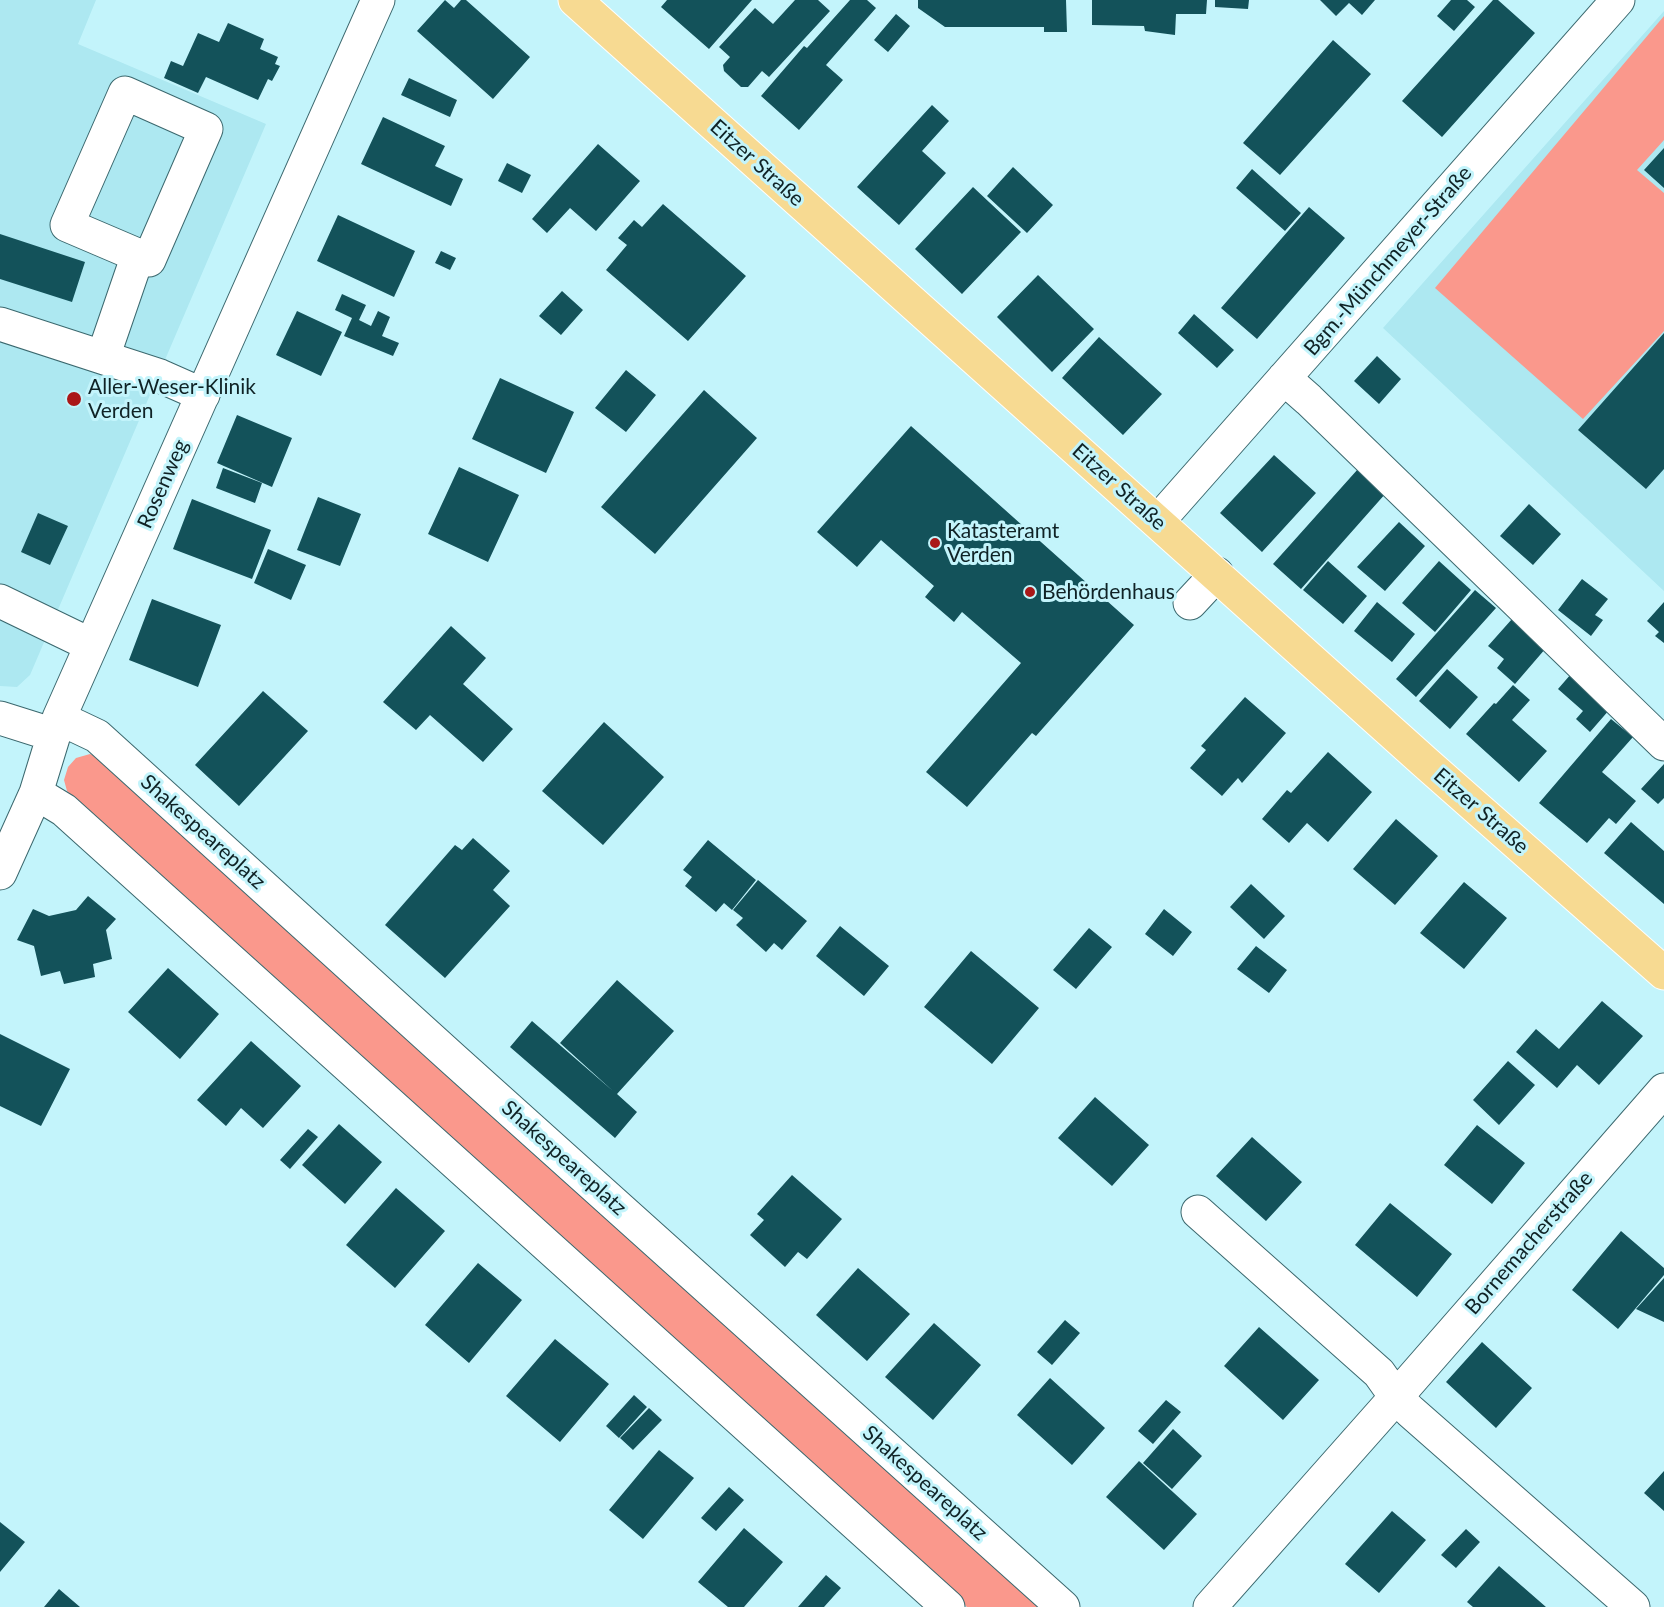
<!DOCTYPE html>
<html>
<head>
<meta charset="utf-8">
<style>
	body { margin:0 }
	canvas { display:block; background:#c3f4fb }
</style>
</head>
<body>
<canvas width="1664" height="1607"></canvas>
<script>
const c = document.querySelector('canvas').getContext('2d');
c.lineJoin = 'round';
function fillPath(path, color) { c.fillStyle = color; c.fill(path, 'evenodd'); }
const toPath = rows => new Path2D(rows.map(r => 'M' + r).join(''));
function stroke(path, color, width, dash) { c.strokeStyle = color; c.lineWidth = width; c.lineCap = dash ? 'butt' : 'round'; c.setLineDash(dash || []); c.stroke(path); }
function write(font, color, halo, rows, align = 'center') {
  c.font = font + ' Lato,sans-serif'; c.lineWidth = 6; c.setLineDash([]); c.textBaseline = 'middle'; c.strokeStyle = halo; c.fillStyle = color; for (const [text, x, y, turn = 0] of rows) {
    c.save(); c.translate(x, y); c.rotate((+turn || 0) * Math.PI / 180); c.textAlign = isNaN(turn) ? turn : align; if (halo) c.strokeText(text, 0, 0); c.fillText(text, 0, 0); c.restore();
  }
}
fillPath(toPath([
	[0,0,96,0,78,44,266,124,30,675,17,687,0,686],
	[1664,11,1664,591,1383,328]
]), '#ade8f1');
fillPath(toPath([
	[1664,16,1664,140,1637,170,1664,193,1664,331,1583,419,1435,288],
	[90,754,104,759,1046,1607,967,1607,74,799,67,791,64,780,68,767,76,758]
]), '#fa988c');
fillPath(toPath([
	[445,0,454,8,461,0,466,0,530,57,493,99,417,31],
	[667,0,752,0,709,49,661,7],
	[795,0,818,0,830,11,769,77,762,71,748,87,741,87,724,71,723,65,730,57,719,47,755,8,773,24],
	[850,0,867,0,876,8,826,65,843,80,799,130,761,96,804,46,807,48],
	[918,0,1066,0,1067,32,1044,32,1044,27,945,27,918,8],
	[1092,0,1207,0,1206,14,1176,14,1175,35,1145,31,1144,26,1092,25],
	[1215,0,1249,0,1248,9,1215,7],
	[1320,0,1375,0,1362,15,1349,3,1336,16],
	[1451,0,1467,0,1475,7,1454,31,1437,16],
	[1493,0,1498,0,1535,33,1442,137,1402,101],
	[896,14,910,26,888,52,874,40],
	[228,23,264,39,260,49,278,57,275,64,280,66,272,81,268,79,258,100,206,77,198,93,164,78,171,61,183,66,198,33,219,42],
	[1333,40,1371,74,1280,175,1243,143],
	[409,78,457,100,450,117,401,95],
	[932,105,949,121,922,151,946,173,899,225,857,187],
	[383,117,445,146,435,166,463,179,451,206,361,164],
	[598,144,640,181,596,231,570,208,547,233,532,219],
	[1664,148,1664,188,1644,170],
	[507,163,531,175,522,193,498,181],
	[1013,167,1053,205,1027,233,987,196],
	[1252,169,1301,213,1285,231,1236,188],
	[973,187,1021,232,962,294,915,249],
	[663,204,746,276,688,341,606,270,627,245,618,238,634,220,642,227],
	[1309,207,1345,238,1257,339,1221,308],
	[338,215,415,251,394,297,317,261],
	[0,234,85,262,72,302,0,279],
	[441,251,456,258,450,270,435,263],
	[1038,275,1094,329,1052,372,997,317],
	[562,291,583,310,561,335,539,316],
	[342,294,366,305,359,320,371,326,378,311,390,317,382,336,399,343,393,356,344,336,352,318,335,310],
	[297,311,342,332,321,376,276,355],
	[1194,314,1234,350,1217,368,1178,333],
	[1664,333,1664,469,1646,489,1578,430],
	[1099,337,1162,394,1123,435,1062,378],
	[1377,356,1401,379,1379,404,1354,381],
	[626,370,656,395,626,432,595,408],
	[500,378,574,412,546,473,472,439],
	[704,390,757,438,655,554,601,507],
	[237,415,292,438,272,487,217,463],
	[911,426,1134,625,1036,736,1032,733,967,807,926,772,1021,663,962,612,954,622,925,597,934,586,881,540,857,567,817,532],
	[1274,455,1316,493,1262,552,1220,513],
	[459,467,519,495,488,562,428,534],
	[223,468,262,483,255,503,216,488],
	[1358,469,1386,493,1301,589,1273,564],
	[318,497,361,514,340,566,297,550],
	[192,499,271,530,252,579,173,549],
	[1529,504,1561,534,1533,565,1500,536],
	[38,513,68,526,50,565,21,552],
	[1399,522,1425,546,1385,591,1357,567],
	[268,549,306,565,291,600,254,583],
	[1328,561,1367,596,1343,624,1303,590],
	[1439,561,1471,590,1435,632,1402,603],
	[1582,579,1608,599,1595,615,1603,620,1591,636,1558,610],
	[1475,590,1496,608,1416,697,1396,679],
	[152,599,221,625,198,687,129,660],
	[1377,602,1415,634,1392,662,1354,631],
	[1664,602,1664,643,1655,636,1659,632,1647,621],
	[1512,619,1546,648,1515,684,1497,668,1504,659,1488,646],
	[451,626,486,658,463,684,513,729,483,762,430,715,416,730,383,702],
	[1447,669,1478,697,1450,729,1419,701],
	[1571,674,1610,709,1590,732,1576,719,1583,711,1558,689],
	[1513,685,1530,700,1512,720,1547,751,1519,782,1466,734,1494,703,1496,704],
	[263,691,308,731,239,806,195,765],
	[1245,697,1286,733,1242,783,1238,778,1222,796,1190,768,1206,750,1201,746],
	[1611,719,1633,737,1602,772,1636,801,1616,824,1609,818,1587,843,1539,803],
	[604,722,664,777,603,845,542,791],
	[1328,752,1372,792,1328,842,1307,823,1289,843,1262,819,1287,790,1291,793],
	[1664,764,1664,798,1658,804,1641,789],
	[1396,819,1438,856,1395,905,1353,869],
	[1631,822,1664,851,1664,904,1604,853],
	[473,838,510,871,493,890,510,906,445,978,385,925,455,845,462,850],
	[708,840,756,880,732,910,724,903,716,912,685,886,692,877,683,870],
	[758,880,807,921,782,950,774,943,766,952,736,925,743,918,733,910],
	[1464,882,1507,918,1464,969,1420,933],
	[1251,884,1285,916,1264,939,1230,907],
	[88,896,116,919,106,930,112,959,93,964,95,977,64,984,60,971,41,976,34,946,17,940,33,909,49,916,76,910],
	[1164,909,1192,932,1173,956,1145,934],
	[840,926,889,966,864,996,816,956],
	[1089,928,1112,947,1076,989,1053,970],
	[1256,946,1287,970,1269,993,1237,969],
	[971,951,1039,1008,992,1064,924,1007],
	[168,968,219,1014,180,1059,128,1012],
	[617,980,674,1031,617,1094,637,1112,615,1138,510,1047,532,1021,613,1091,560,1043],
	[1602,1001,1643,1036,1599,1085,1577,1065,1557,1088,1516,1052,1536,1029,1559,1049],
	[0,1034,70,1069,41,1126,0,1106],
	[251,1041,301,1086,263,1128,241,1108,226,1126,197,1100],
	[1508,1061,1535,1085,1499,1125,1473,1100],
	[1095,1097,1149,1145,1112,1186,1058,1138],
	[339,1124,382,1162,345,1204,302,1165],
	[1477,1125,1525,1163,1492,1204,1444,1165],
	[308,1129,318,1137,290,1169,280,1160],
	[1252,1137,1302,1182,1266,1221,1216,1176],
	[792,1175,842,1219,807,1259,798,1252,785,1267,750,1235,764,1220,757,1214],
	[396,1188,445,1231,395,1288,346,1245],
	[1390,1203,1452,1254,1417,1297,1355,1245],
	[1621,1231,1664,1268,1664,1275,1618,1329,1572,1290],
	[478,1263,522,1300,469,1363,425,1325],
	[858,1268,910,1314,867,1361,816,1315],
	[1664,1278,1664,1322,1636,1309],
	[1065,1320,1080,1333,1052,1365,1037,1352],
	[934,1323,981,1365,933,1420,885,1377],
	[1259,1327,1319,1380,1283,1420,1224,1366],
	[555,1339,609,1384,560,1442,506,1396],
	[1482,1342,1532,1388,1496,1428,1446,1382],
	[1050,1378,1105,1428,1072,1465,1017,1415],
	[634,1395,647,1407,619,1438,606,1426],
	[1166,1400,1181,1412,1153,1444,1138,1431],
	[649,1408,662,1420,633,1450,620,1438],
	[1173,1429,1202,1456,1172,1489,1143,1463],
	[659,1450,694,1478,643,1539,609,1510],
	[1139,1461,1197,1514,1164,1550,1106,1497],
	[1664,1471,1664,1511,1644,1493],
	[729,1487,744,1500,716,1531,701,1518],
	[1392,1511,1426,1540,1379,1593,1345,1564],
	[0,1522,25,1542,0,1572],
	[744,1528,783,1562,744,1607,728,1607,698,1582],
	[1466,1529,1480,1542,1456,1568,1441,1555],
	[1499,1566,1546,1607,1473,1607,1467,1602],
	[826,1575,841,1588,824,1607,798,1607],
	[59,1589,80,1607,44,1607]
]), '#13525a');
const minor = toPath([
	[125,93,206,129,149,260,67,225,125,93],
	[0,324,160,376,203,395],
	[103,357,138,255],
	[1284,378,1309,400,1664,744],
	[1158,521,1618,0],
	[0,601,91,645],
	[1190,603,1217,574],
	[0,718,54,735],
	[59,718,97,736,452,1058,1063,1607],
	[36,793,64,810,948,1607],
	[0,873,36,793,59,718,378,0],
	[1198,1212,1379,1373,1396,1397,1410,1411,1633,1607],
	[1210,1607,1396,1397,1664,1090]
]);
const major = toPath([
	[575,0,1427,764,1664,973]
]);
stroke(minor, '#3b686e', 35);
stroke(major, '#fff', 35);
stroke(minor, '#fff', 33);
stroke(major, '#f7da92', 33);
for (const [x, y, r, color] of [
	[74,399,8,"#aa1718"],
	[935,543,6,"#aa1718"],
	[1030,592,6,"#aa1718"]
]) { const dot = new Path2D(); dot.arc(x, y, r, 0, 2 * Math.PI); c.fillStyle = color; c.fill(dot); stroke(dot, '#c3f4fb', 2); }
write('21px', '#0f2225', '#c3f4fb', [
	["Eitzer Straße",757,163,42],
	["Bgm.-Münchmeyer-Straße",1388,261,-49],
	["Rosenweg",163,484,-66],
	["Eitzer Straße",1119,487,42],
	["Eitzer Straße",1481,811,41],
	["Shakespeareplatz",203,832,42],
	["Shakespeareplatz",564,1158,42],
	["Bornemacherstraße",1529,1243,-49],
	["Shakespeareplatz",925,1483,42]
]);
write('21px', '#0f2225', '#c3f4fb', [
	["Aller-Weser-Klinik",88,387],
	["Verden",88,411],
	["Katasteramt",947,531],
	["Verden",947,555],
	["Behördenhaus",1042,592]
], 'left');
</script>
</body>
</html>
